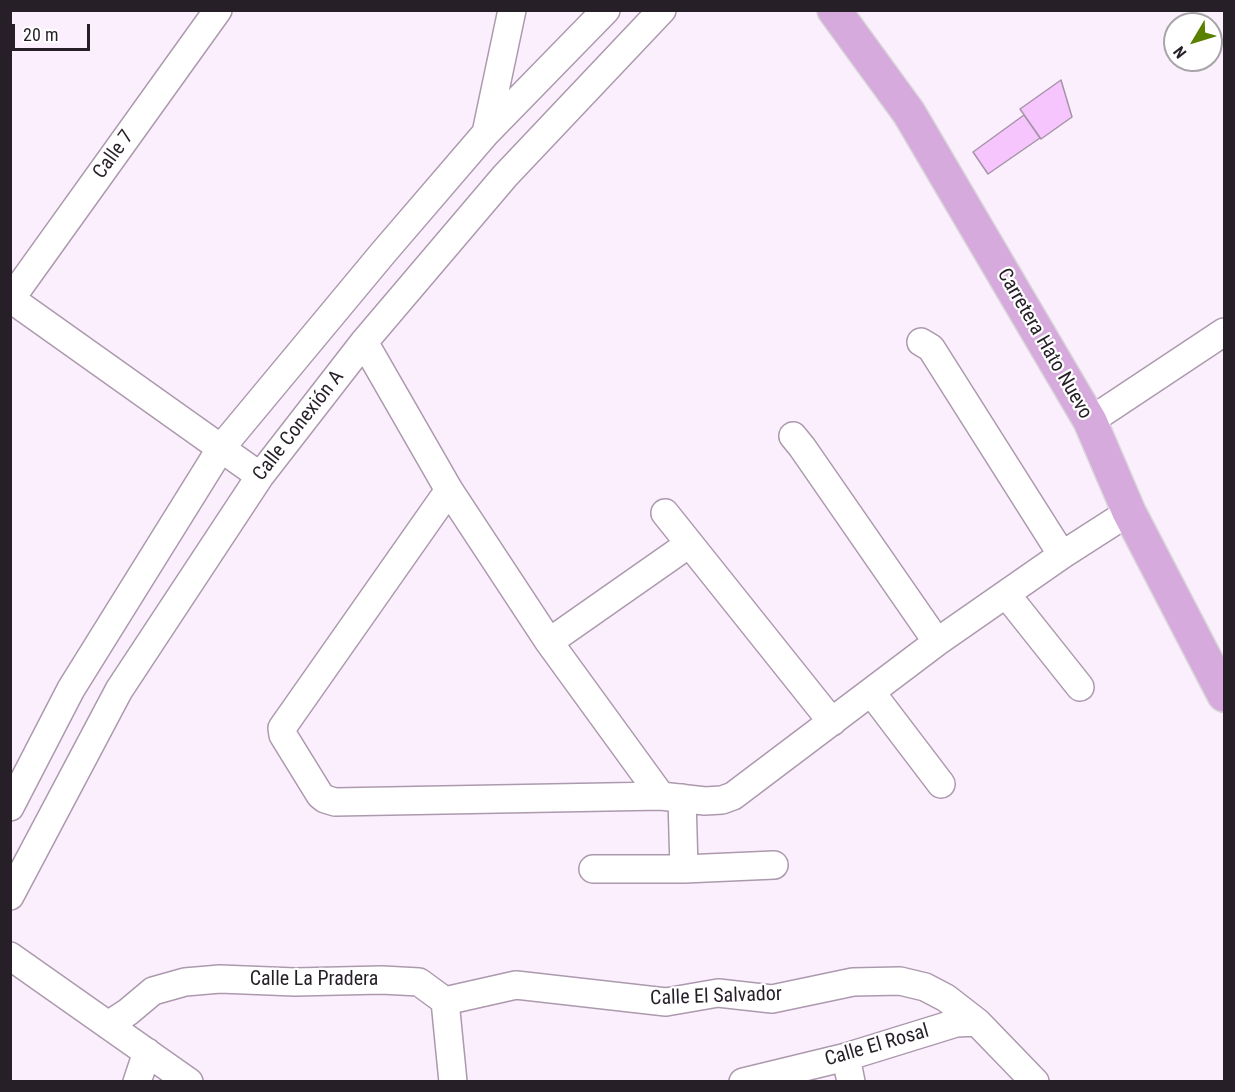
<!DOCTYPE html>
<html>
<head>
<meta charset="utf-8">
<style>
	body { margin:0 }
	#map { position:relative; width:1235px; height:1092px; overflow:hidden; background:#fbeffd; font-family:"Roboto Condensed",sans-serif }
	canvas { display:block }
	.frame { position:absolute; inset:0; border:12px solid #261f27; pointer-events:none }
	.north { position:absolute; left:1163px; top:12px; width:60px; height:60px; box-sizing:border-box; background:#fff; border:2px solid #a8a5a9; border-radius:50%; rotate:232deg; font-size:16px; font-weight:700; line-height:24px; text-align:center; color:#261f27 }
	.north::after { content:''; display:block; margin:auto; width:21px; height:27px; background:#5a8000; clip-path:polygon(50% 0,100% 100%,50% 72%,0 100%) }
	.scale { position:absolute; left:12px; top:24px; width:78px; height:27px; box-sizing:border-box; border:3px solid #261f27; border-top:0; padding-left:8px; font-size:18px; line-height:21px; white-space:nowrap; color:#261f27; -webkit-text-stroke:4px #fff; paint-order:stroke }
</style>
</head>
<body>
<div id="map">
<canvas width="1235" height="1092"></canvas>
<div class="frame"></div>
<div class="north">N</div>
<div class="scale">20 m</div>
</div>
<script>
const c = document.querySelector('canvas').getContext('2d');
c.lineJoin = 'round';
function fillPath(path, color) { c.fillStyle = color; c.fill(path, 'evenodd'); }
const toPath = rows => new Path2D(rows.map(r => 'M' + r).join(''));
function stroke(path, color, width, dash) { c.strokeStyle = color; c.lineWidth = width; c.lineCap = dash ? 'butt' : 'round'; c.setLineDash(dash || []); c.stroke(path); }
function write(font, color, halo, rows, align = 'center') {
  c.font = font + ' "Roboto Condensed",sans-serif'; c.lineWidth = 4.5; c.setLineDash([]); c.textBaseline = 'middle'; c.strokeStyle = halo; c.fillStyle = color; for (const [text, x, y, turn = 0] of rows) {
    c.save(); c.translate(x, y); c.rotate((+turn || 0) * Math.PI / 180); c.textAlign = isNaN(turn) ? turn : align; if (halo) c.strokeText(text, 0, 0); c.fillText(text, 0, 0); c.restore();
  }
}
const building = toPath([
	[1061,80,1072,117,1041,139,1020,109,1061,80],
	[1024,115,1040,138,988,174,973,152,1024,115]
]);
fillPath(building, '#f6c5fd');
stroke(building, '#a693a8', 1.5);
const minor = toPath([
	[486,133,512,10],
	[11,299,260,476],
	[10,300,218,10],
	[364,342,449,490,549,642,661,796],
	[921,342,931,348,1062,555],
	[1090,421,1224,332],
	[793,436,802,447,937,642],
	[449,490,282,728,283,735,320,795,325,799,335,802,661,796,705,801,722,800,733,796,937,642,1062,555,1129,512],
	[665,513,832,722],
	[1006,594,1080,687],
	[549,642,689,544],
	[871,692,941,784],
	[10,807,71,689,221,448,383,253,486,133,606,10],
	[593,869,684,869,682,798],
	[684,869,774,865],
	[10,896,119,690,260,476,364,342,505,176,662,10],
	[10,956,189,1082],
	[445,1001,516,985,666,1002,718,993,772,999,853,982,900,981,925,987,946,998,977,1022,1035,1082],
	[108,1025,128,1012,153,991,185,982,220,979,295,982,382,980,419,982,445,1001,453,1082],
	[846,1057,851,1082],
	[137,1082,147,1052],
	[743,1082,846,1057,956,1023,977,1022]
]);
const major = toPath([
	[834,10,909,113,1090,421,1129,512,1224,695]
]);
stroke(minor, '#ac99ae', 30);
stroke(major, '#d8d7d8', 36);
stroke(minor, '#fff', 27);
stroke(major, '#d7aadd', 33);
write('20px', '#261f27', '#fff', [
	["Calle 7",114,155,-54],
	["Carretera Hato Nuevo",1044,344,60],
	["Calle Conexión A",299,426,-52],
	["Calle La Pradera",314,980],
	["Calle El Salvador",716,997,-2],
	["Calle El Rosal",877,1046,-16]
]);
</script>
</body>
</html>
